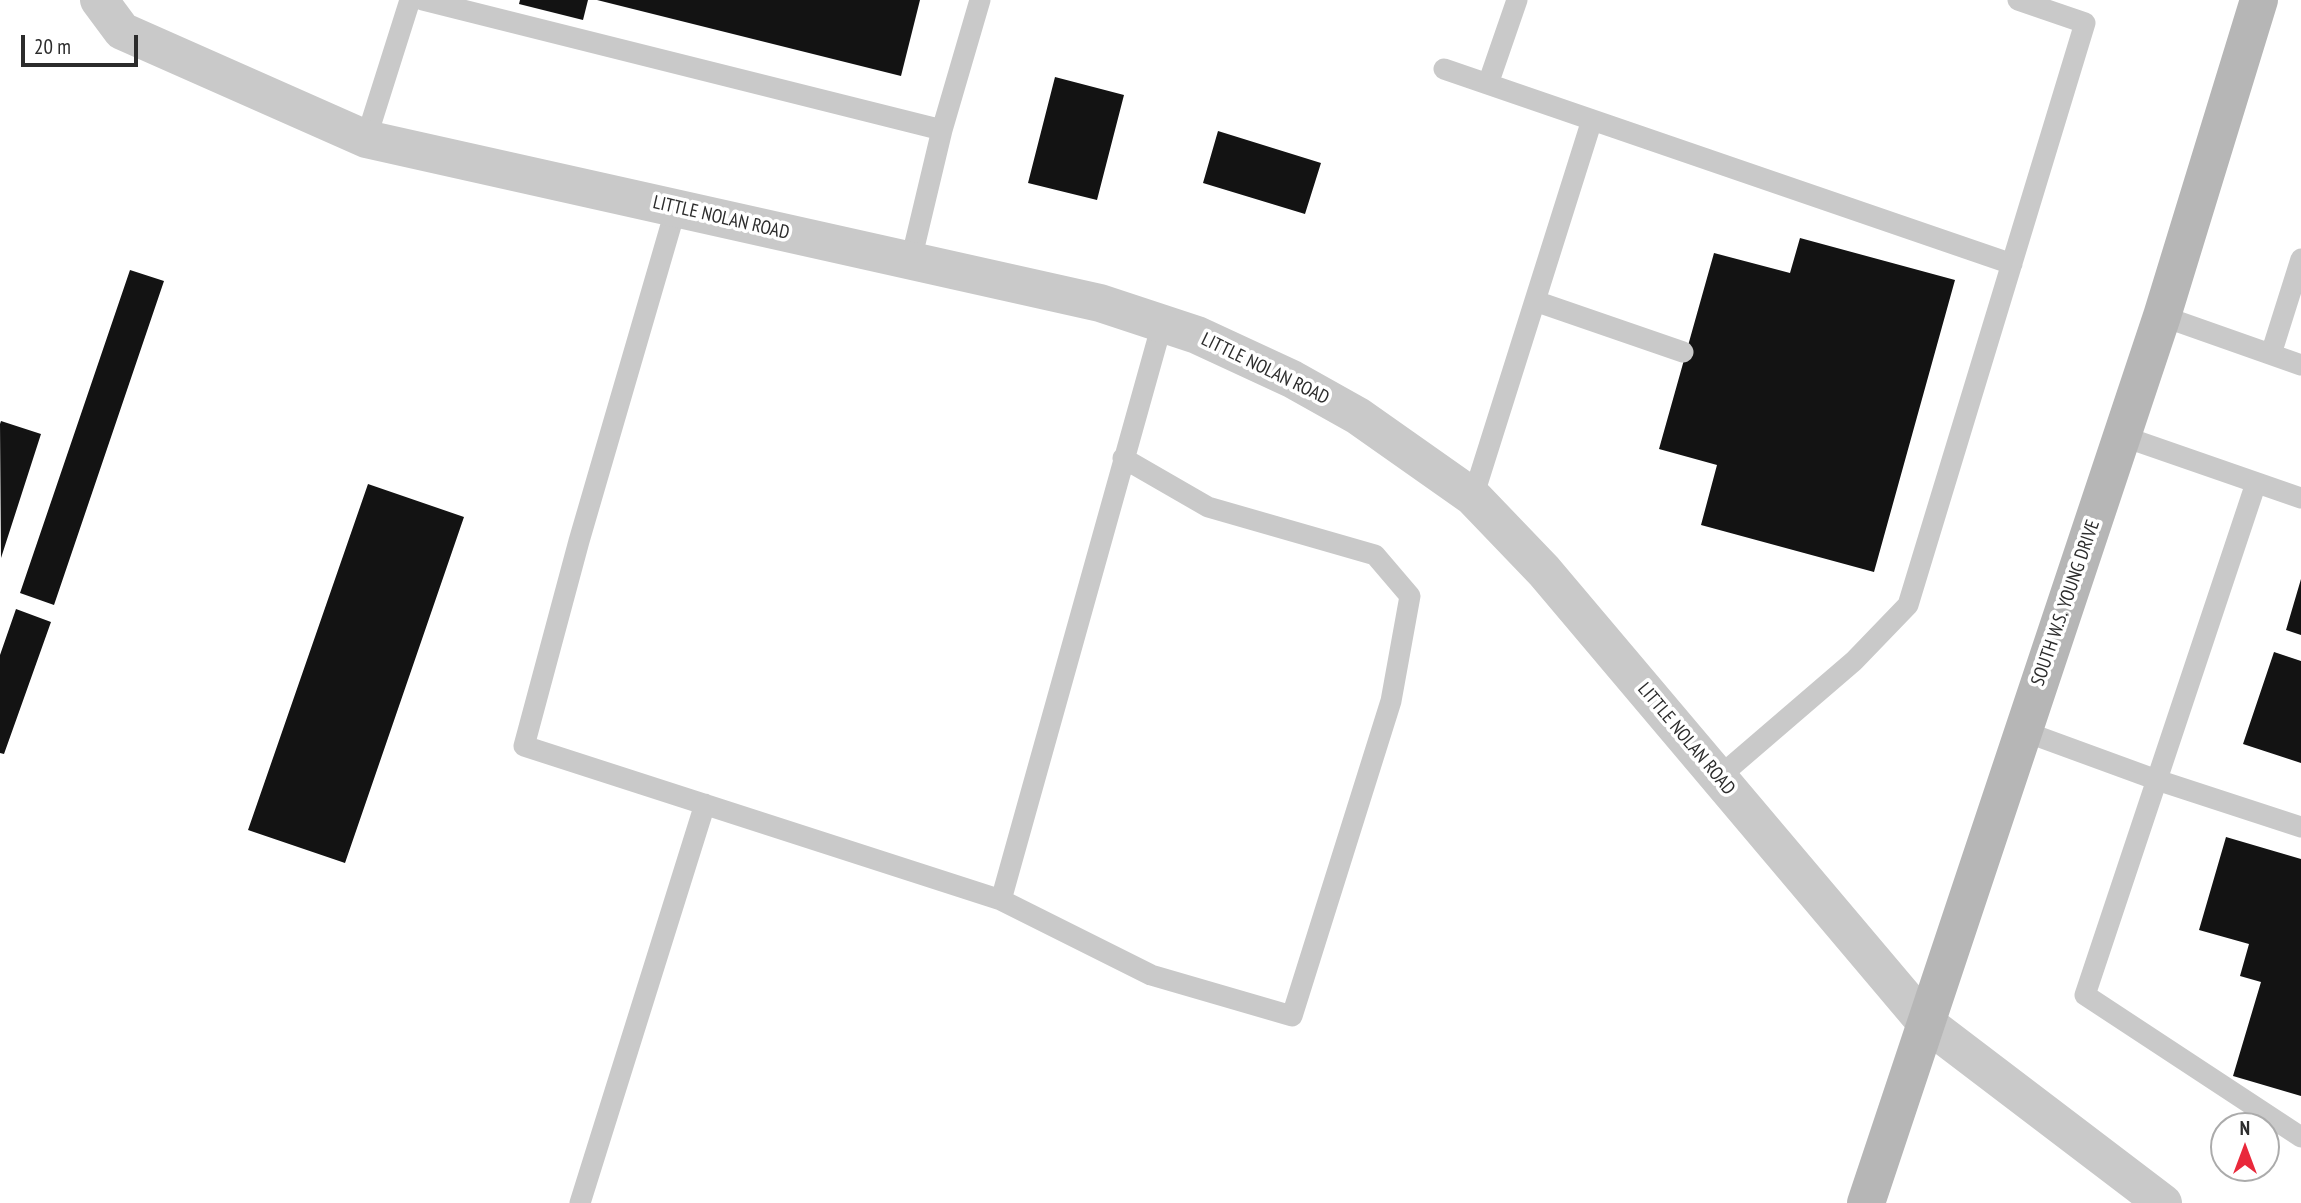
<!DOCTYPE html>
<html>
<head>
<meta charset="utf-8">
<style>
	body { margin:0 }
	#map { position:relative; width:2301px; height:1203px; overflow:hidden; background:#fff; font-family:"PT Sans Narrow",sans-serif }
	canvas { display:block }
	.north { position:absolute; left:2210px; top:1112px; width:70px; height:70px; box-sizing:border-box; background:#fff; border:2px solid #ababab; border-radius:50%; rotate:0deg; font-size:19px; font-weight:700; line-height:28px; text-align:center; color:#2c2c2c }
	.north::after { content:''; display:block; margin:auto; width:24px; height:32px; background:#e9283b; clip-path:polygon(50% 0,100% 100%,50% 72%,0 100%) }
	.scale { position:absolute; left:21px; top:35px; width:117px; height:32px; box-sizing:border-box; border:4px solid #2c2c2c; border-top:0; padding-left:9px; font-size:21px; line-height:24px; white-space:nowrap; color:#2c2c2c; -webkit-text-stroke:5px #fff; paint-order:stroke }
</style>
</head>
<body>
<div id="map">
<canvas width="2301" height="1203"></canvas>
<div class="north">N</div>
<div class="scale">20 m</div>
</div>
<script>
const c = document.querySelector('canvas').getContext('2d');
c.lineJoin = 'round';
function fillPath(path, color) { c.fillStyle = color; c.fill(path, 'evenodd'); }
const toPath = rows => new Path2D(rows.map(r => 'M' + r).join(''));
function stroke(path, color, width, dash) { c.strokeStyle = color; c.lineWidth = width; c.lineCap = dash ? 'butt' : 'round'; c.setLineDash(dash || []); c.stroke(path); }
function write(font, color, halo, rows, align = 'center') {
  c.font = font + ' "PT Sans Narrow",sans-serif'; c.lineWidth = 7; c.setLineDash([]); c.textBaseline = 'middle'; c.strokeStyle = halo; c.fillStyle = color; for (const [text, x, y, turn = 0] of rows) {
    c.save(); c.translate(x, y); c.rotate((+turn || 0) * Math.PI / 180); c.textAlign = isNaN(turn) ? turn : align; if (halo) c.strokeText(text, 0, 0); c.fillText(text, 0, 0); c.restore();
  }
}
fillPath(toPath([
	[520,0,588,0,583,20,519,4],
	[597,0,920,0,901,76],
	[1055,77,1124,95,1097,200,1028,183],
	[1218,131,1321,163,1305,214,1203,183],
	[1800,238,1955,280,1874,572,1701,525,1717,465,1659,449,1714,253,1790,273],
	[130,270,164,281,54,605,20,593],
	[1,421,41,434,1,558,0,424],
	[368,484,464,517,345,863,248,830],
	[2301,579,2301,635,2286,630],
	[16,609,51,622,4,754,0,753,0,655],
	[2274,652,2301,661,2301,763,2243,744],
	[2226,837,2301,859,2301,1096,2233,1076,2261,982,2240,976,2249,944,2199,930]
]), '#131313');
stroke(toPath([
	[423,0,942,130],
	[1444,69,2012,264],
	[1488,84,1517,0],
	[366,139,410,0],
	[676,208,579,541,524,746,1001,900,1151,975,1292,1016,1391,701,1410,596,1375,555,1208,507,1123,458],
	[911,260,942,130,980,0],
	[1535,301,1683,352],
	[2162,316,2301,365],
	[2271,354,2301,259],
	[2122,436,2301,498],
	[2256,483,2085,995,2301,1137],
	[1473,497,1592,120],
	[2023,731,2157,780,2301,827],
	[1719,777,1854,661,1908,605,2085,23,2018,0],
	[1001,900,1162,324],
	[580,1203,705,804]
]), '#c9c9c9', 21);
stroke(toPath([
	[99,0,122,31,366,139,1100,303,1197,335,1292,379,1358,416,1473,497,1544,571,1925,1022,2163,1203]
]), '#c9c9c9', 38);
stroke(toPath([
	[1866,1203,2162,316,2259,0]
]), '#b6b6b6', 38);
write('19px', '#2c2c2c', '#fff', [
	["LITTLE NOLAN ROAD",721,218,13],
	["LITTLE NOLAN ROAD",1265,369,26],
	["SOUTH W.S. YOUNG DRIVE",2066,603,-71],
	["LITTLE NOLAN ROAD",1686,739,50]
]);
</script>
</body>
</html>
